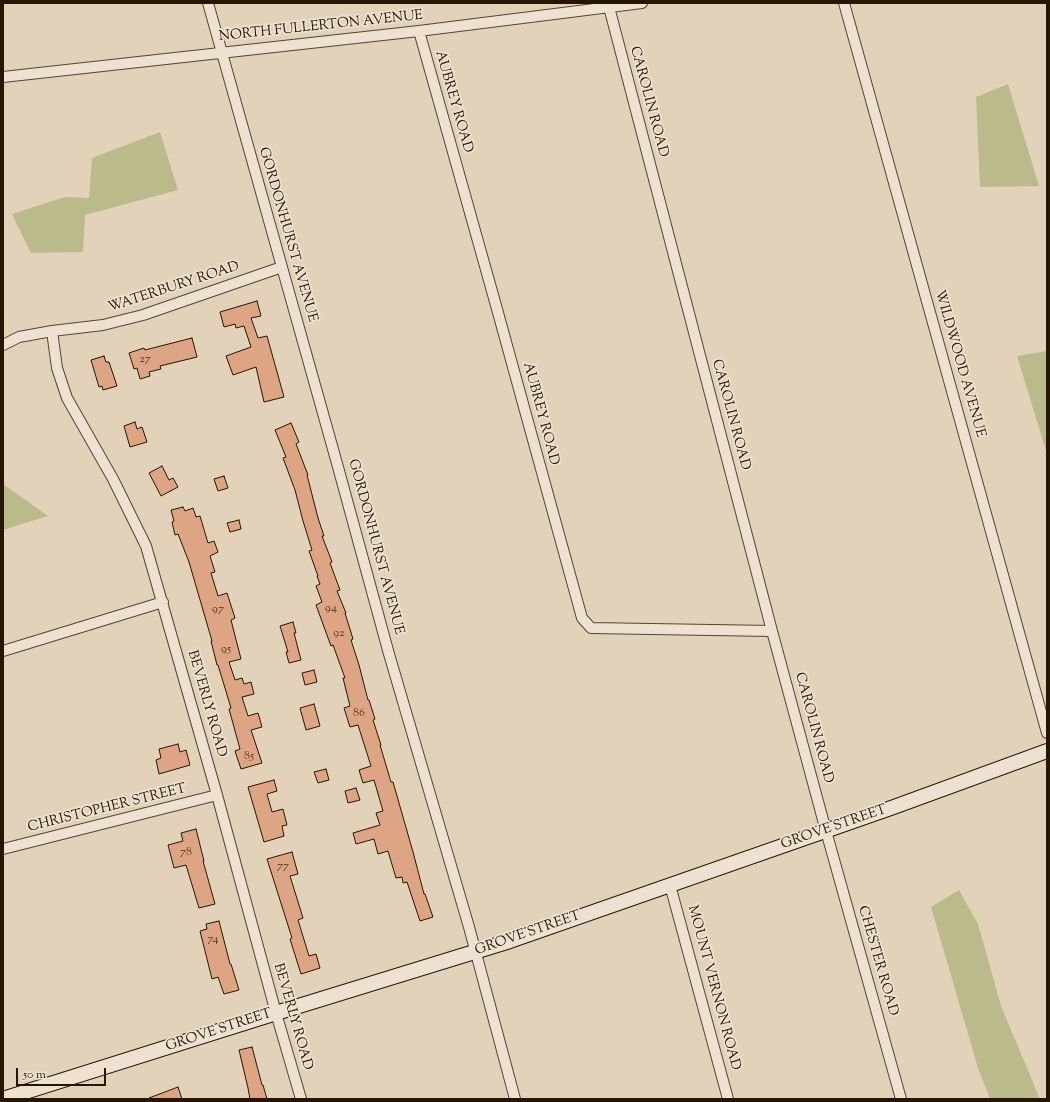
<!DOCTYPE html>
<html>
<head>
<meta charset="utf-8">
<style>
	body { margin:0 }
	#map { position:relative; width:1050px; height:1102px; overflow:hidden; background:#e3d2ba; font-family:"Sorts Mill Goudy",serif }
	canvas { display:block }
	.frame { position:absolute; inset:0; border:4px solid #261501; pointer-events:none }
	.scale { position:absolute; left:16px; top:1068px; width:90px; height:18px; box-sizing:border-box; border:2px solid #261501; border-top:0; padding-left:5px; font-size:12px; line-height:14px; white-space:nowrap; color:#261501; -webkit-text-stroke:3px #ede2d2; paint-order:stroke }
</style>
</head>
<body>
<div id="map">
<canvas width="1050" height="1102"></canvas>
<div class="frame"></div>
<div class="scale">50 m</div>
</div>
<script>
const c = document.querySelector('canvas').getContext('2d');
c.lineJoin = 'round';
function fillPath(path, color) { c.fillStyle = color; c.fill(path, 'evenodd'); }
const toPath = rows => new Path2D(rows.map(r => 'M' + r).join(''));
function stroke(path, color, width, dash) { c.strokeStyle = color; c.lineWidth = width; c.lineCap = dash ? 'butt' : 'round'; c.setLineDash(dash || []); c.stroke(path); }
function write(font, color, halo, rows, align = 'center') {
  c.font = font + ' "Sorts Mill Goudy",serif'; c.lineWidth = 3.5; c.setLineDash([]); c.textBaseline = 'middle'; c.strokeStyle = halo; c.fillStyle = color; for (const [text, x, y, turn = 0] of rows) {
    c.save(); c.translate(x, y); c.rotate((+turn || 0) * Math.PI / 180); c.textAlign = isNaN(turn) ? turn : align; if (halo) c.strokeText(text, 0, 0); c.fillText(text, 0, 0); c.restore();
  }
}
fillPath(toPath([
	[1008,84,1039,186,980,187,976,97],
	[160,132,178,190,85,215,83,252,31,253,12,214,65,197,89,198,92,158],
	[1047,351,1047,454,1017,356],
	[3,484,48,516,3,530],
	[959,890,978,924,1001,1006,1040,1099,990,1099,978,1068,931,907]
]), '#baba8b');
const building = toPath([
	[257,301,261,316,251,318,258,338,267,336,284,397,264,402,256,367,233,375,226,356,251,347,244,326,236,328,235,324,224,327,220,312,257,301],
	[192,338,197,357,160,366,161,369,149,372,150,376,140,379,137,368,134,369,129,353,144,348,145,350,192,338],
	[104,356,106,362,109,362,117,386,103,390,102,386,99,387,91,360,104,356],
	[135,422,137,429,142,427,147,442,130,447,124,426,135,422],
	[291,423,299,442,296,444,308,475,307,475,318,518,324,536,322,536,332,562,330,563,340,590,337,591,346,613,345,613,353,639,351,640,359,665,368,700,369,700,375,719,373,720,381,745,380,745,391,782,393,782,413,852,424,894,425,894,433,917,420,921,407,882,403,883,402,877,396,878,388,851,378,854,374,839,356,844,353,833,380,825,376,813,383,811,374,780,363,783,359,770,371,766,358,725,350,727,344,708,350,706,343,678,345,678,333,645,331,646,316,605,322,602,316,586,320,584,317,576,318,576,309,551,312,550,303,521,295,490,283,458,286,457,275,430,291,423],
	[162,466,169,480,173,478,178,487,161,496,149,473,162,466],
	[224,476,228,488,218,491,214,479,224,476],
	[183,507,185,511,193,508,196,517,200,516,208,543,214,541,218,552,210,556,215,572,211,573,218,596,227,593,235,618,231,620,241,659,229,662,235,680,242,678,244,684,251,682,254,694,242,697,248,716,258,713,262,727,251,730,262,763,241,769,235,751,240,749,229,709,231,708,218,665,217,665,211,641,212,641,189,562,178,534,175,535,172,522,174,521,171,510,183,507],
	[239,520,241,529,230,532,227,523,239,520],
	[293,622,296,633,294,633,301,660,289,663,286,652,288,652,280,626,293,622],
	[314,670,317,682,305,685,302,673,314,670],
	[314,704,320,726,306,730,300,708,314,704],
	[178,744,180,752,186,750,190,765,159,774,156,760,161,758,159,749,178,744],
	[326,769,329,780,318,783,314,772,326,769],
	[274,780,277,791,267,794,272,812,283,809,287,825,282,826,284,836,264,842,248,787,274,780],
	[356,788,360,800,348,803,345,791,356,788],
	[196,829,204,861,203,861,215,904,199,908,186,865,174,868,168,845,183,841,181,833,196,829],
	[292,852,298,874,290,876,303,918,298,920,309,956,316,954,320,968,301,974,290,939,292,938,267,859,292,852],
	[219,921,230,964,231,964,239,990,224,994,218,977,212,979,200,931,207,929,206,924,219,921],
	[252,1047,262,1085,263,1085,267,1099,250,1099,248,1088,239,1050,252,1047],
	[178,1087,182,1099,149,1099,149,1098,178,1087]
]);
fillPath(building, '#dea585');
stroke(building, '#261501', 1);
const minor = toPath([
	[208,3,338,467,389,654,469,927,515,1099],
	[844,3,1047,733],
	[609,7,772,631,826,831,901,1099],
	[419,31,497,309,582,618,591,628,772,631],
	[3,77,419,31,642,3],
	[52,331,57,368,67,398,113,479,146,546,217,795,276,1013,301,1099],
	[3,345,19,337,52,331,103,325,143,315,282,267],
	[3,651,163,602],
	[3,849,217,795],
	[670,885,728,1099]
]);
const secondary = toPath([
	[3,1099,276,1013,510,941,891,808,1047,751]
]);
stroke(minor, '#55442f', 12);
stroke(secondary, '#261501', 16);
stroke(minor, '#ede2d2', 10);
stroke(secondary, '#ede2d2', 14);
write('12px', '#543922', null, [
	["27",145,360],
	["94",331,609],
	["97",218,610],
	["92",339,634],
	["95",226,650],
	["86",359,714],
	["85",249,757],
	["78",186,853],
	["77",283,867],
	["74",213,940]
]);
write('14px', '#261501', '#ede2d2', [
	["NORTH FULLERTON AVENUE",321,27,-6],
	["AUBREY ROAD",453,102,74],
	["CAROLIN ROAD",648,102,75],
	["GORDONHURST AVENUE",287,235,74],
	["WATERBURY ROAD",174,288,-18],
	["WILDWOOD AVENUE",959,364,74],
	["AUBREY ROAD",540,414,75],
	["CAROLIN ROAD",730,415,75],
	["GORDONHURST AVENUE",375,547,75],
	["BEVERLY ROAD",206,704,74],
	["CAROLIN ROAD",813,728,75],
	["CHRISTOPHER STREET",107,809,-14],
	["GROVE STREET",834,828,-19],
	["GROVE STREET",528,934,-19],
	["CHESTER ROAD",877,961,74],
	["MOUNT VERNON ROAD",713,988,75],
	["BEVERLY ROAD",292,1017,74],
	["GROVE STREET",219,1031,-18]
]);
</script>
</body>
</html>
